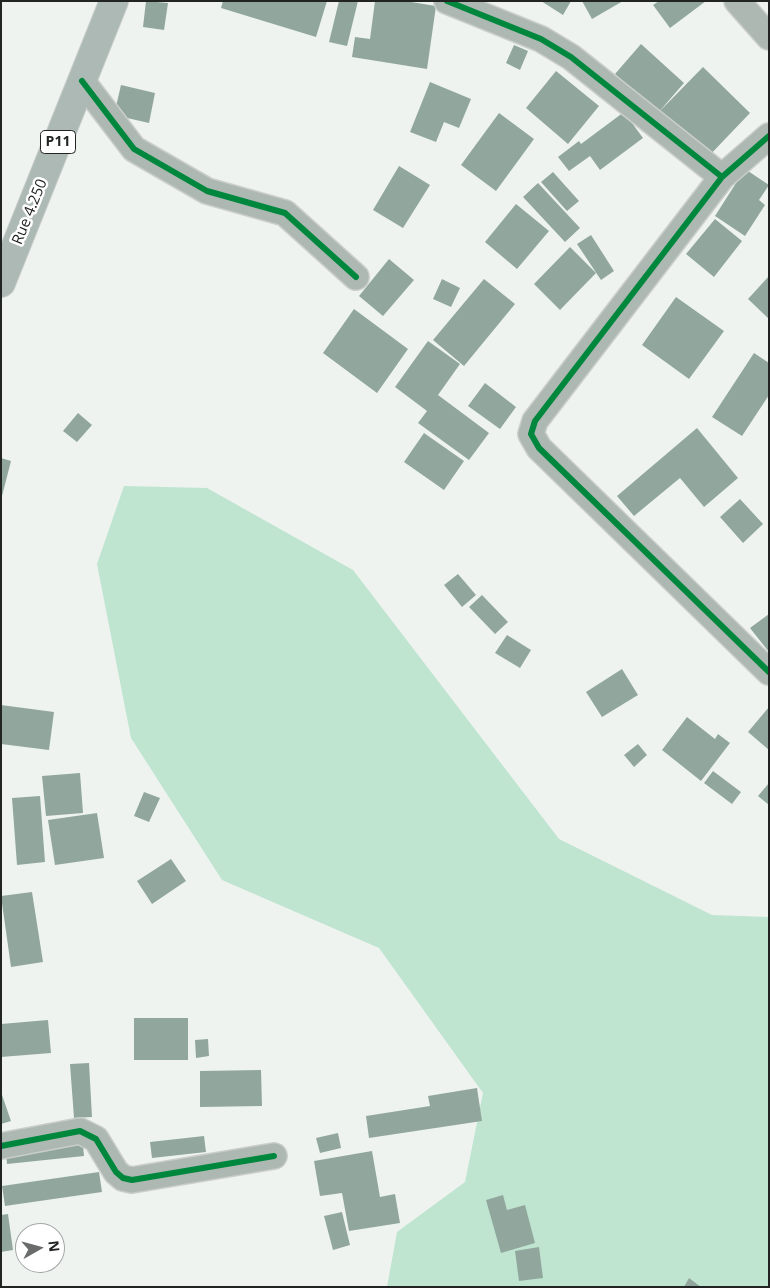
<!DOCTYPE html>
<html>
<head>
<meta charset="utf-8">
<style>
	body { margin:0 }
	#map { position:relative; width:770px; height:1288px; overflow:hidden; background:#eef3f0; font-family:"Open Sans",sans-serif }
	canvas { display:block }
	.frame { position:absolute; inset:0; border:2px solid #212423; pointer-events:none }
	.north { position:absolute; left:15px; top:1223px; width:50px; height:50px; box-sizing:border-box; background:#fff; border:1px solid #a6a7a7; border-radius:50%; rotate:83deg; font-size:14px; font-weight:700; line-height:20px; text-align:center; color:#212423 }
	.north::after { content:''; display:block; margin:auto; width:18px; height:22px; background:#696c6b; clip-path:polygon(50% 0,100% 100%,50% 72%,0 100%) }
</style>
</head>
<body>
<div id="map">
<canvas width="770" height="1288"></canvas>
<div class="frame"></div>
<div class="north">N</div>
</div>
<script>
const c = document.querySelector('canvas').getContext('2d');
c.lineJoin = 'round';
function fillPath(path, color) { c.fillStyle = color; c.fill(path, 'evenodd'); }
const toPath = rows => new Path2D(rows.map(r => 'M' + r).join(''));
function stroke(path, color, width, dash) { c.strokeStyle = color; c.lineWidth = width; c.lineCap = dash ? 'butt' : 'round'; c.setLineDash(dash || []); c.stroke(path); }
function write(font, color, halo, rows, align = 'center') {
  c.font = font + ' "Open Sans",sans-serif'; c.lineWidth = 5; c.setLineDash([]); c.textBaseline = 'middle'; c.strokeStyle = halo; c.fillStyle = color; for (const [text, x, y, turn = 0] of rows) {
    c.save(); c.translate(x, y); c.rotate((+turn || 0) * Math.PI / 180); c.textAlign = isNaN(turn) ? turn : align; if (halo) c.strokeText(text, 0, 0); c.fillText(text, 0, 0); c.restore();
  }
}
fillPath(toPath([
	[124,486,207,488,353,570,559,839,712,915,769,917,769,1287,387,1287,397,1232,465,1182,483,1093,379,948,222,880,131,738,97,564]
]), '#bfe4d0');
fillPath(toPath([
	[146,1,168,3,164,30,143,27],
	[223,1,327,1,316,37,221,8],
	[339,1,358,1,347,46,329,42],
	[375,1,405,1,436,6,427,69,352,57,355,37,370,39],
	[541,1,571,1,563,15],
	[582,1,623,1,592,19],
	[659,1,706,1,670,28,653,5],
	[641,44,684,83,658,113,615,74],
	[514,45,528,51,520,70,506,63],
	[703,67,750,113,706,159,658,113],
	[556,71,599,106,568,144,526,108],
	[430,82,471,99,459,128,444,122,436,142,410,132],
	[121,85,155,93,149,123,114,115],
	[624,112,643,138,600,170,590,156,569,171,558,157,579,141,581,144],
	[499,113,534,139,496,191,461,165],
	[399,166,430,185,403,228,373,210],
	[745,169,769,185,759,200,765,205,745,236,715,216],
	[553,172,579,201,567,211,541,182],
	[538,183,580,228,565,242,523,197],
	[516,204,549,231,517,269,485,242],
	[715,219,742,241,714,277,686,254],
	[591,235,614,271,601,280,577,244],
	[570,247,596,273,560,310,534,284],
	[389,259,414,280,383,316,359,296],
	[769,276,769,319,748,299],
	[442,279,460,288,451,307,433,299],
	[484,279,515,304,464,366,433,340],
	[676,297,724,331,689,379,642,345],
	[354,309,408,349,377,393,323,353],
	[428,341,460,364,438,395,489,433,469,460,418,423,427,411,395,387],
	[754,353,769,363,769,395,742,436,712,417],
	[485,383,516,407,500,429,468,406],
	[78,413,92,425,77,442,63,431],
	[697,428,738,478,704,507,680,478,634,516,617,496],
	[424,433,464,461,444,490,404,462],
	[1,458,11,461,2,496,1,496],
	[740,499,763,524,743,543,720,517],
	[458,574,476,595,462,607,444,585],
	[482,595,508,622,495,634,469,607],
	[769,614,769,652,750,628],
	[507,635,531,650,520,668,495,653],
	[622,669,638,695,602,717,586,692],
	[1,705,54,712,49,750,1,744],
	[769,707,769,750,748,732],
	[687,717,715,739,718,734,730,743,701,781,662,750],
	[638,744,647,755,634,767,624,755],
	[713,771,741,792,732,804,704,783],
	[80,773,83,813,46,816,42,776],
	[769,783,769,805,758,796],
	[144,792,160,798,149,822,134,816],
	[40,796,45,862,17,865,12,798],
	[97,813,104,858,55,865,48,820],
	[171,859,186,881,152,904,137,881],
	[32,892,43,962,11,967,1,896],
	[134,1018,188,1018,188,1060,134,1060],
	[48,1020,51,1053,1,1057,1,1024],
	[208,1039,209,1056,196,1058,195,1040],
	[89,1063,92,1117,74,1118,70,1064],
	[261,1070,262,1106,200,1107,200,1071],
	[477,1088,482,1121,369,1138,366,1116,430,1106,428,1096],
	[1,1092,11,1121,1,1124],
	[338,1133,341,1148,320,1153,316,1138],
	[82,1135,84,1156,7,1164,5,1143],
	[204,1136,206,1152,152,1158,150,1142],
	[372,1151,380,1197,395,1194,400,1223,349,1231,342,1193,320,1196,314,1161],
	[99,1172,102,1192,5,1206,2,1186],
	[503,1195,507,1210,525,1205,535,1243,501,1253,486,1200],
	[342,1212,350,1245,333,1250,324,1216],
	[8,1214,13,1250,1,1252,1,1215],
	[539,1247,543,1278,519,1281,515,1251],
	[689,1278,701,1287,684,1287]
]), '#91a79e');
const street = toPath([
	[447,1,541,39,571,57,722,177],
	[737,1,769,37],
	[82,81,134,149,207,191,285,213,356,277],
	[769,136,722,177,535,421,531,434,539,448,769,672],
	[1,1146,80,1131,96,1139,116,1172,123,1178,132,1180,274,1156]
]);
const primary = toPath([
	[1,283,114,1]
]);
stroke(street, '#cacdcb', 28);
stroke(primary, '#cacdcb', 30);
stroke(street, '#adb8b2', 25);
stroke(primary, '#adb9b4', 28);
stroke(toPath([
	[447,1,541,39,571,57,722,177],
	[82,81,134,149,207,191,285,213,356,277],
	[769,136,722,177,535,421,531,434,539,448,769,672],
	[1,1146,80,1131,96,1139,116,1172,123,1178,132,1180,274,1156]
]), '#00873e', 6);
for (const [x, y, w] of [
	[58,142,35]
]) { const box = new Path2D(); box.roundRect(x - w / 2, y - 11.5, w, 23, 4); c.fillStyle = '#fff'; c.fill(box); stroke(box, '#212423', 1); }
write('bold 14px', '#212423', null, [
	["P11",58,142]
]);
write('15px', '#212423', '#fff', [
	["Rue 4.250",30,212,-68]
]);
</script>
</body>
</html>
